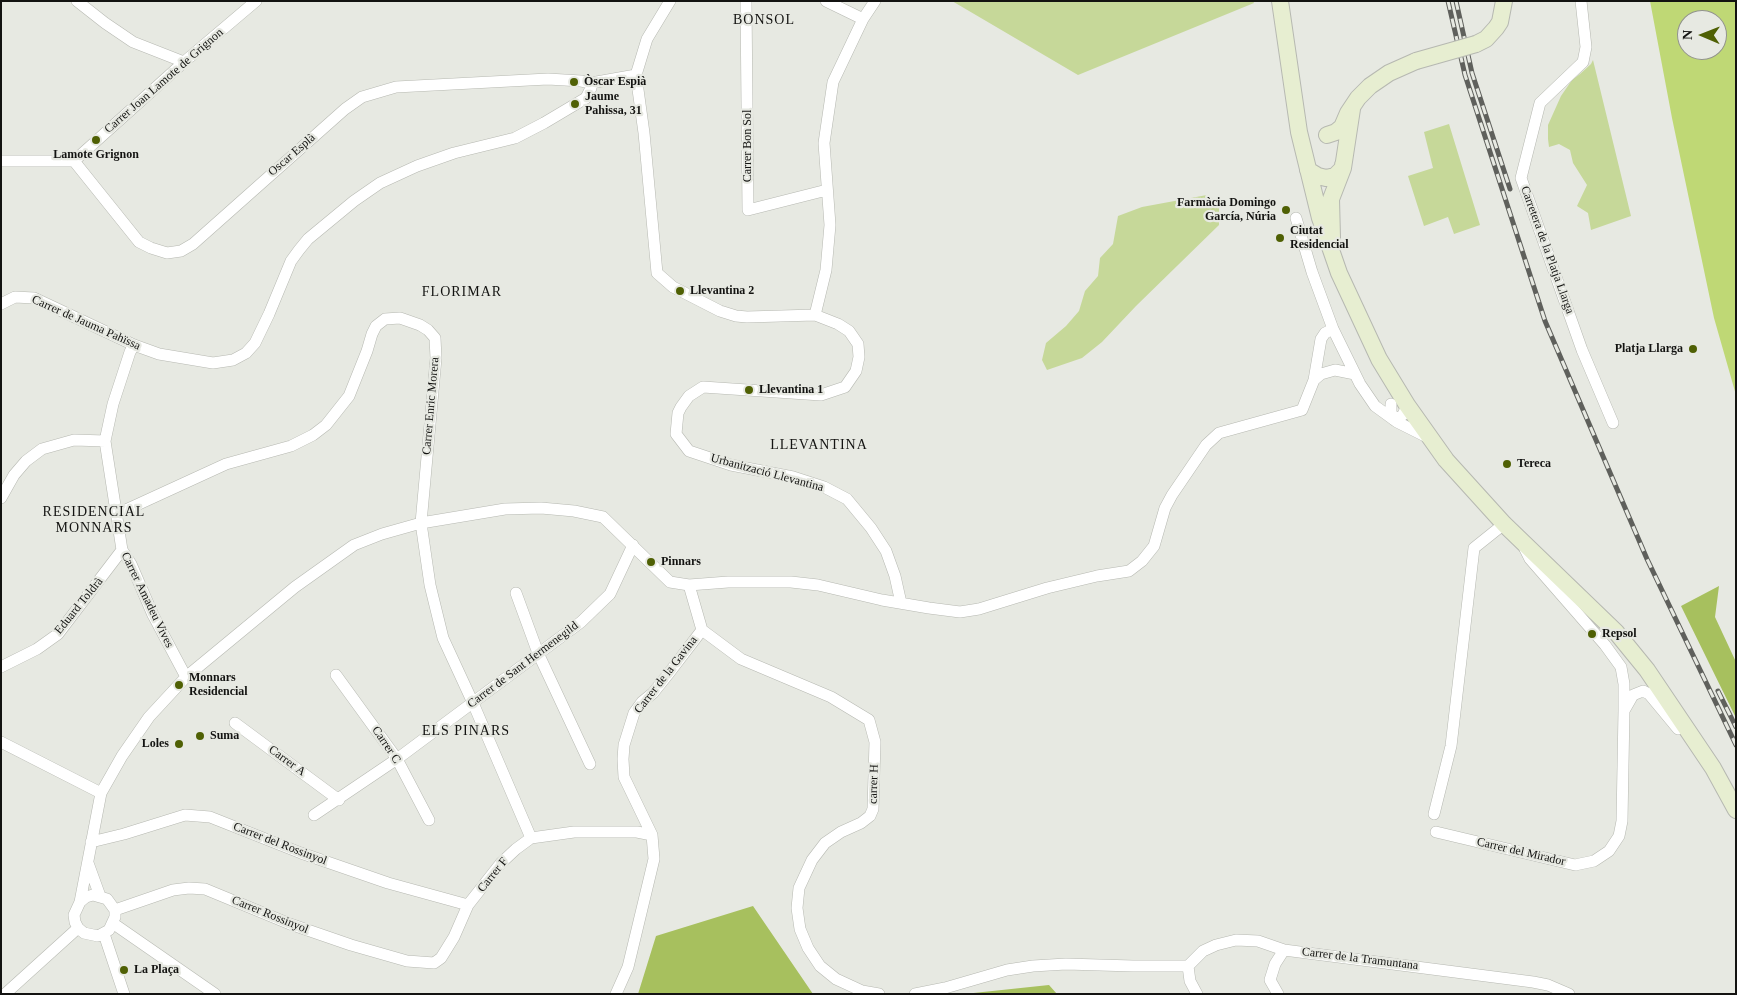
<!DOCTYPE html>
<html>
<head>
<meta charset="utf-8">
<style>
	body { margin:0 }
	#map { position:relative; width:1737px; height:995px; overflow:hidden; background:#e7e9e2; font-family:Georgia,serif }
	canvas { display:block }
	.frame { position:absolute; inset:0; border:2px solid #131311; pointer-events:none }
	.north { position:absolute; left:1677px; top:10px; width:50px; height:50px; box-sizing:border-box; background:#e7e9e2; border:1px solid #92938e; border-radius:50%; rotate:271deg; font-size:14px; font-weight:700; line-height:20px; text-align:center; color:#131311 }
	.north::after { content:''; display:block; margin:auto; width:18px; height:22px; background:#4f6004; clip-path:polygon(50% 0,100% 100%,50% 72%,0 100%) }
</style>
</head>
<body>
<div id="map">
<canvas width="1737" height="995"></canvas>
<div class="frame"></div>
<div class="north">N</div>
</div>
<script>
const c = document.querySelector('canvas').getContext('2d');
c.lineJoin = 'round';
function fillPath(path, color) { c.fillStyle = color; c.fill(path, 'evenodd'); }
const toPath = rows => new Path2D(rows.map(r => 'M' + r).join(''));
function stroke(path, color, width, dash) { c.strokeStyle = color; c.lineWidth = width; c.lineCap = dash ? 'butt' : 'round'; c.setLineDash(dash || []); c.stroke(path); }
function write(font, color, halo, rows, align = 'center') {
  c.font = font + ' Georgia,serif'; c.lineWidth = 4.5; c.setLineDash([]); c.textBaseline = 'middle'; c.strokeStyle = halo; c.fillStyle = color; for (const [text, x, y, turn = 0] of rows) {
    c.save(); c.translate(x, y); c.rotate((+turn || 0) * Math.PI / 180); c.textAlign = isNaN(turn) ? turn : align; if (halo) c.strokeText(text, 0, 0); c.fillText(text, 0, 0); c.restore();
  }
}
fillPath(toPath([
	[952,1,1253,1,1254,3,1078,75],
	[1593,60,1631,216,1591,230,1588,213,1577,206,1587,185,1573,163,1570,150,1559,144,1549,147,1548,139,1548,125,1561,96,1572,80,1580,74,1591,64],
	[1449,124,1480,225,1454,234,1448,217,1424,226,1408,176,1433,168,1424,132],
	[1207,195,1219,203,1219,225,1136,306,1102,342,1082,358,1047,370,1042,360,1046,343,1066,326,1079,311,1085,291,1098,276,1100,258,1113,244,1118,216,1142,207]
]), '#c6d899');
fillPath(toPath([
	[1719,586,1715,617,1736,662,1736,718,1681,606],
	[753,906,813,994,638,994,656,936],
	[1049,985,1057,994,964,994]
]), '#a7c05e');
fillPath(toPath([
	[1650,1,1736,1,1736,395,1714,318,1672,118],
	[1687,20,1717,20,1717,50,1687,50]
]), '#bfd875');
const street = toPath([
	[77,1,105,23,133,42,184,62],
	[670,1,647,39,636,75,644,133,657,273,673,287,720,311,736,316,747,317,815,315,838,324,849,331,858,344,859,357,856,371,845,387,821,395,703,387,689,396,681,407,678,413,676,434,689,451,731,465,793,477,824,487,847,499,871,528,886,551,895,576,901,603],
	[746,1,748,210,827,190],
	[826,1,863,19],
	[1581,1,1586,47,1583,62,1540,103,1521,178,1582,350,1613,423],
	[1,161,74,161],
	[74,161,139,242,151,248,167,253,181,251,193,244,345,109,362,97,396,87,548,79,581,81,591,83,636,75],
	[74,161,184,62,256,1],
	[1296,218,1312,272,1333,329,1360,384,1375,406,1397,422,1429,438],
	[1,304,15,297,34,298,134,345,159,354,213,363,233,360,246,353,255,343,269,314,291,261,299,250,308,239,354,201,380,183,417,166,454,153,515,138,544,123,586,98,591,88,591,83],
	[815,315,826,270,830,225,824,143,833,82,863,19,875,1],
	[134,345,130,352,113,404,105,441,122,550,131,564,153,615,186,677],
	[1314,380,1321,374,1335,370,1355,374],
	[1391,404,1391,412,1394,420,1403,415,1407,405],
	[1,498,14,475,26,461,42,449,74,440,105,441],
	[117,514,226,464,291,446,313,435,326,425,349,396,367,351,372,334,376,326,385,319,400,318,420,325,428,330,435,338,436,358,421,523,430,585,443,638,473,703,531,838],
	[516,593,538,653,590,764],
	[702,630,741,659,831,697,869,720,875,742,873,809,870,816,861,823,841,832,825,843,812,860,799,888,797,908,800,929,808,948,820,966,836,979,862,991,879,994],
	[1,667,37,649,58,634,122,550],
	[336,675,397,759,429,820],
	[1625,709,1633,695,1643,691,1649,694,1678,729],
	[235,723,339,800],
	[1,742,101,793],
	[1434,814,1451,746,1474,548,1504,524],
	[314,815,397,759,581,622,610,594,633,545],
	[1436,832,1575,865,1594,861,1609,851,1619,836,1622,821,1624,710,1624,684,1621,667,1605,645,1530,559,1525,549],
	[91,842,124,834,185,815,210,817,301,853,388,883,468,905],
	[88,863,100,896],
	[80,902,86,897,93,895,107,899,115,910,115,917,109,930,98,936,84,933,78,928,75,922,74,915,80,902,101,793,122,756,149,717,186,677,295,587,354,545,382,534,421,523,505,509,541,508,574,511,603,517,670,582,689,585,728,582,791,582,818,585,882,600,929,608,960,612,979,609,1047,588,1097,576,1129,571,1142,561,1154,546,1165,508,1172,495,1206,445,1219,433,1302,410,1314,380,1321,339,1325,333,1333,329],
	[115,910,173,890,189,888,205,889,290,924,351,945,407,961,434,963,441,958,454,937,468,905,501,863,516,849,531,838,574,832,637,832,652,835],
	[114,924,215,994],
	[104,934,124,994],
	[5,994,78,928],
	[616,994,628,967,654,859,652,835,624,777,623,759,624,745,634,713,642,702,653,693,669,673,702,630,689,585],
	[915,994,945,988,1007,970,1033,966,1066,964,1133,966,1188,966],
	[1197,994,1190,981,1188,966,1203,951,1216,945,1236,940,1258,941,1284,950,1533,982,1548,985,1569,994],
	[1278,994,1270,980,1275,964,1284,950]
]);
const secondary = toPath([
	[1280,1,1299,132,1320,218,1339,273,1379,359,1407,405,1446,460,1504,524,1616,632,1647,670,1713,768,1736,810],
	[1476,44,1486,39,1496,28,1500,22,1504,1],
	[1327,135,1336,132,1342,127,1348,113,1358,98,1370,86,1389,73,1416,61],
	[1308,170,1318,176,1326,178,1335,176,1343,168,1343,165],
	[1332,238,1331,199,1343,168,1352,109]
]);
stroke(street, '#b6b8b1', 12);
stroke(secondary, '#b6b8b1', 18);
stroke(street, '#fff', 11);
stroke(secondary, '#e7eed1', 16);
const rail = toPath([
	[1448,1,1465,75,1545,321,1647,559,1736,745],
	[1456,1,1472,73,1510,189],
	[1718,691,1736,727]
]);
stroke(rail, '#5f605c', 5);
stroke(rail, '#e7e9e2', 3, [9]);
const secondaryBridge = toPath([
	[1416,61,1476,44]
]);
stroke(secondaryBridge, '#b6b8b1', 18, []);
stroke(secondaryBridge, '#e7eed1', 16);
for (const [x, y, r, color] of [
	[574,82,5,"#4f6004"],
	[575,104,5,"#4f6004"],
	[96,140,5,"#4f6004"],
	[1286,210,5,"#4f6004"],
	[1280,238,5,"#4f6004"],
	[680,291,5,"#4f6004"],
	[1693,349,5,"#4f6004"],
	[749,390,5,"#4f6004"],
	[1507,464,5,"#4f6004"],
	[651,562,5,"#4f6004"],
	[1592,634,5,"#4f6004"],
	[179,685,5,"#4f6004"],
	[200,736,5,"#4f6004"],
	[179,744,5,"#4f6004"],
	[124,970,5,"#4f6004"]
]) { const dot = new Path2D(); dot.arc(x, y, r, 0, 2 * Math.PI); c.fillStyle = color; c.fill(dot); stroke(dot, '#e7e9e2', 2); }
write('12px', '#131311', '#e7e9e2', [
	["Carrer Joan Lamote de Grignon",164,81,-41],
	["Carrer Bon Sol",748,146,-90],
	["Oscar Esplà",292,155,-41],
	["Carretera de la Platja Llarga",1547,250,70],
	["Carrer de Jauma Pahïssa",86,323,24],
	["Carrer Enric Morera",431,406,-85],
	["Urbanització Llevantina",767,473,15],
	["Carrer Amadeu Vives",147,600,64],
	["Eduard Toldrà",79,606,-51],
	["Carrer de Sant Hermenegild",523,665,-37],
	["Carrer de la Gavina",666,675,-52],
	["Carrer C",386,745,56],
	["Carrer A",287,761,36],
	["carrer H",874,784,-88],
	["Carrer del Rossinyol",280,844,21],
	["Carrer del Mirador",1521,852,13],
	["Carrer F",493,875,-51],
	["Carrer Rossinyol",270,915,22],
	["Carrer de la Tramuntana",1360,959,7]
]);
write('bold 12px', '#131311', '#e7e9e2', [
	["Òscar Espià",584,82],
	["Jaume",585,97],
	["Pahissa, 31",585,111],
	["Lamote Grignon",96,155,"center"],
	["Farmàcia Domingo",1276,203,"right"],
	["García, Núria",1276,217,"right"],
	["Ciutat",1290,231],
	["Residencial",1290,245],
	["Llevantina 2",690,291],
	["Platja Llarga",1683,349,"right"],
	["Llevantina 1",759,390],
	["Tereca",1517,464],
	["Pinnars",661,562],
	["Repsol",1602,634],
	["Monnars",189,678],
	["Residencial",189,692],
	["Suma",210,736],
	["Loles",169,744,"right"],
	["La Plaça",134,970]
], 'left');
c.letterSpacing = '1px';
write('14px', '#131311', '#e7e9e2', [
	["BONSOL",764,20],
	["FLORIMAR",462,292],
	["LLEVANTINA",819,445],
	["RESIDENCIAL",94,512],
	["MONNARS",94,528],
	["ELS PINARS",466,731]
]);
c.letterSpacing = '0px';
</script>
</body>
</html>
